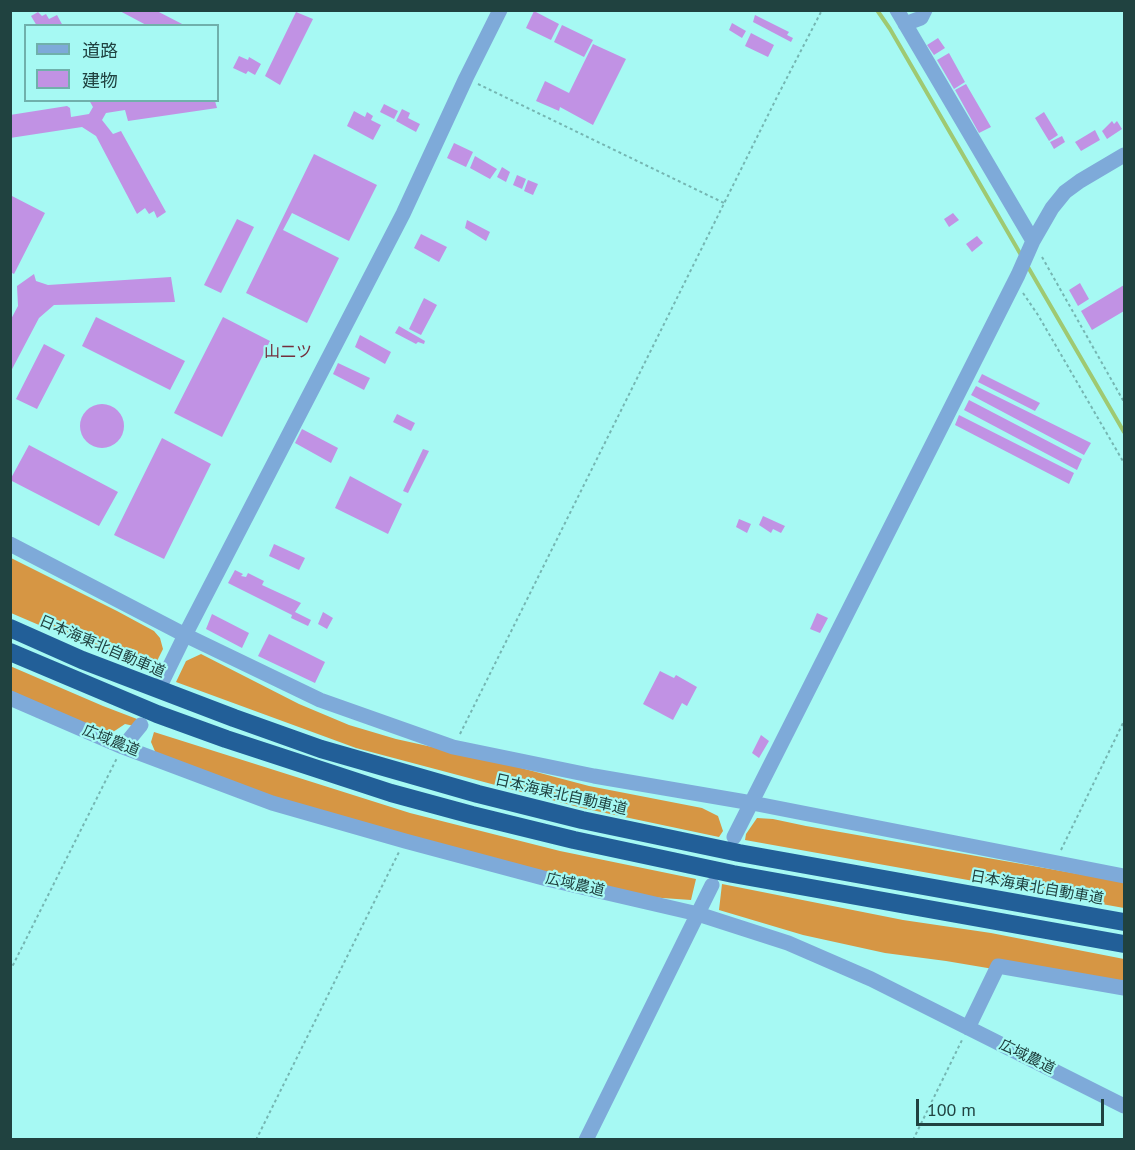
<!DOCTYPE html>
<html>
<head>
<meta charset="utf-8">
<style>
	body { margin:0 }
	#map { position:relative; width:1135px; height:1150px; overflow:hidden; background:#a6f9f3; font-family:"PT Sans","Noto Sans JP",sans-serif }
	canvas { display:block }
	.frame { position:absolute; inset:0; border:12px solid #204240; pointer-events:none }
	.legend { position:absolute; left:24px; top:24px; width:195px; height:78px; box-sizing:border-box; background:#a6f9f3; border:2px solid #70b0ab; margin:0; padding:8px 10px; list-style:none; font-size:18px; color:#204240 }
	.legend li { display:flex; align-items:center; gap:12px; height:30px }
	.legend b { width:30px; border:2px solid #70b0ab }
	.scale { position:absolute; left:916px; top:1099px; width:188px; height:27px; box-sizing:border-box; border:3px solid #204240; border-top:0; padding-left:8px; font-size:18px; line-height:21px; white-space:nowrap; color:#204240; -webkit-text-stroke:4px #a6f9f3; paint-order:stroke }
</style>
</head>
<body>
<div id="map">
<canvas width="1135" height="1150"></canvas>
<div class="frame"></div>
<ul class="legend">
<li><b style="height:8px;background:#7eaad9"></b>道路</li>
<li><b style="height:16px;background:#c192e4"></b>建物</li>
</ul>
<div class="scale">100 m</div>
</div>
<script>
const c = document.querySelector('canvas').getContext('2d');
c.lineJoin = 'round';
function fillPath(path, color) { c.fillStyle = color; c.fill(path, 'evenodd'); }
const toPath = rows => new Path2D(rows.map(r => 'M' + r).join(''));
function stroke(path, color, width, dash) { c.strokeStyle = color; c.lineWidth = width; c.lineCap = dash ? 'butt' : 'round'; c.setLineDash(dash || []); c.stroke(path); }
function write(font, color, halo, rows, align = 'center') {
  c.font = font + ' "PT Sans","Noto Sans JP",sans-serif'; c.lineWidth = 4.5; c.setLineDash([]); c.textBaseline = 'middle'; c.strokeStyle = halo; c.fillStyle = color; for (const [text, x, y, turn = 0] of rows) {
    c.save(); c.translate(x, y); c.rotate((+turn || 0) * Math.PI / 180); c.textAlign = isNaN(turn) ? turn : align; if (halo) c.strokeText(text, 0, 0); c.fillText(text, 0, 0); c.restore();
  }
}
fillPath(toPath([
	[11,558,117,611,154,631,160,638,163,649,151,673,11,613],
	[201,654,299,704,349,725,396,739,491,760,589,786,702,808,718,816,723,831,719,837,582,808,356,748,176,682,186,661],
	[10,666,103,706,137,719,134,726,125,724,107,736,11,694],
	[154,732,410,813,560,851,696,879,691,900,634,896,330,817,157,756,151,742],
	[757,818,773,819,806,826,1124,882,1124,908,745,840,746,834],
	[722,884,903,920,991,933,1124,959,1124,991,946,961,885,953,803,935,719,910]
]), '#d69644');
stroke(toPath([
	[877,10,890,29,1021,255],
	[1028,267,1124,432]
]), '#9fc972', 4);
fillPath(toPath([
	[118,10,155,10,186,26,148,26],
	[534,11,559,24,551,40,526,28],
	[38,12,42,16,46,14,49,19,57,15,63,26,37,26,31,16],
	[296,12,313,19,280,85,265,76],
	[755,15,789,32,787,35,793,38,791,42,753,22],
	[732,23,746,31,742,38,729,30],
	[562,25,593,40,584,57,554,42],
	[751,33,774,45,768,57,745,46],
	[938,38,945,48,934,55,927,45],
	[593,44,626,59,593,125,560,107,559,111,536,101,545,81,569,93],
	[949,53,965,82,954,89,937,60],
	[239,56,248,60,249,57,261,64,255,75,248,71,246,74,233,68],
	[966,84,991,127,979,133,955,90],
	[89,100,215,101,217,108,128,121,125,110,106,113,102,120,113,134,121,131,166,212,157,218,154,211,149,214,145,208,137,214,96,136,82,127,10,138,10,115,67,106,70,108,71,117,89,114,93,107],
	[384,104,398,111,394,119,380,112],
	[402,109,410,113,408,118,420,124,416,132,396,121],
	[354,111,365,117,367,112,373,116,371,120,381,125,373,140,347,126],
	[1044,112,1058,135,1049,141,1035,118],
	[1112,121,1114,124,1117,121,1122,129,1107,139,1102,131],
	[1095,130,1100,140,1081,151,1075,142],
	[1062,136,1065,142,1054,149,1050,142],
	[454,143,473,152,466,167,447,158],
	[314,154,377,185,349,241,292,213,283,230,339,258,307,323,246,293],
	[475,156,497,169,490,179,470,168],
	[502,167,510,172,506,182,497,177],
	[517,175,526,179,522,189,513,185],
	[528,180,538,184,533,195,524,191],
	[10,195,45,213,14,274,10,272],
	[953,213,959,220,949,227,944,219],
	[237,219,254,227,221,293,204,285],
	[467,220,490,232,486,241,465,228],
	[421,234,447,247,439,262,414,248],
	[977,236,983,243,972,252,966,244],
	[34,274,36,281,48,285,171,277,175,302,54,305,39,318,10,373,10,321,18,306,17,286],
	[1080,283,1089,299,1078,306,1069,290],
	[1124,285,1124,311,1092,330,1081,311],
	[424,298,437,305,421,335,409,329],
	[96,317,185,361,170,390,82,346],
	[223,317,270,341,222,437,174,413],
	[399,326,425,341,424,344,418,342,416,344,395,333],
	[360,335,391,352,385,364,355,347],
	[44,344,65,355,37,409,16,399],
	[338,363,370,378,364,390,333,374],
	[982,374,1040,403,1035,411,978,382],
	[976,386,1091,443,1084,455,971,395],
	[969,400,1082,459,1077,470,964,410],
	'80 426a22 22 0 1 1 44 0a22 22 0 1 1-44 0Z',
	[397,414,415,423,411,431,393,422],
	[959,415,1074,473,1069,484,955,425],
	[302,429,338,448,331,463,295,443],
	[162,438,211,464,164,559,114,535],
	[29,445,118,492,99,526,10,480],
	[423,449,429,451,408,493,403,491],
	[350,476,402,504,388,534,335,508],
	[763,516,785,526,781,533,773,529,771,533,759,525],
	[739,519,751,524,747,533,736,527],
	[274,544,305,558,299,570,269,556],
	[235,570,243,574,241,576,246,577,248,573,264,581,262,585,301,603,295,612,311,620,308,626,291,618,292,615,228,583],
	[323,612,333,618,327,629,318,624],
	[817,613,828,618,820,633,810,629],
	[212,614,249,633,242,648,206,629],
	[269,634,325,662,315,683,258,656],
	[660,671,674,678,676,675,697,687,687,706,682,703,673,720,643,704],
	[761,735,769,741,759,758,752,753]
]), '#c192e4');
stroke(toPath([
	[478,84,724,203],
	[1042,257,1124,402],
	[1023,293,1038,315,1124,463],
	[460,734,777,97,822,10],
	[1061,850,1124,721],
	[10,971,117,758],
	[256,1140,399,852],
	[913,1140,962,1040]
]), '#75b6b2', 2, [3, 3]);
stroke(toPath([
	[897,10,1033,241],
	[905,24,921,18,925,10],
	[10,544,185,635,320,700,453,747,594,776,752,803,1124,876],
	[163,680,185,635,403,214,466,78,500,10],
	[10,698,123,747,272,803,405,841,547,879,698,914,788,943,871,979,1124,1106],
	[123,747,141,725],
	[734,837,1018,275,1033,241,1052,208,1065,192,1080,181,1124,155],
	[968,1028,998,966,1124,988],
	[586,1140,712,885]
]), '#7eaad9', 15);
stroke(toPath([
	[10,628,82,660,234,718,321,749,478,794,582,820,739,853,1124,922],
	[10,652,157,714,226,739,391,793,472,815,574,840,733,874,1124,944]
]), '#225f98', 18);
write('15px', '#204240', '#a6f9f3', [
	["日本海東北自動車道",102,647,23],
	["広域農道",111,741,22],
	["日本海東北自動車道",561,795,13],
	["広域農道",575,885,13],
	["日本海東北自動車道",1037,888,10],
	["広域農道",1027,1057,26]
]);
write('16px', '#742e3c', '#a6f9f3', [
	["山二ツ",288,352]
]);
</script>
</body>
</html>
